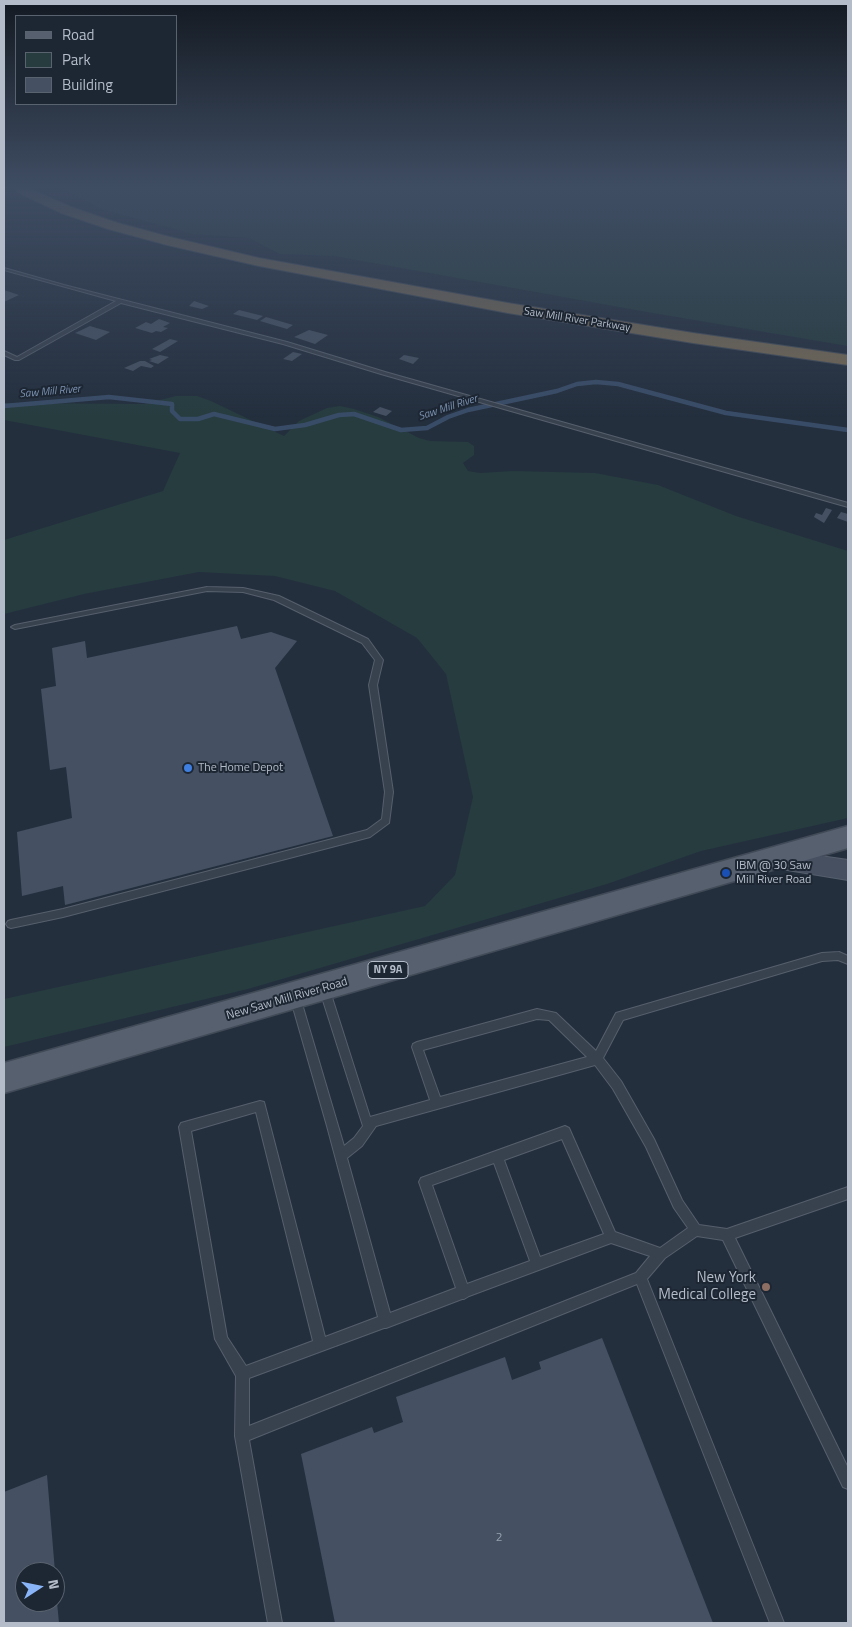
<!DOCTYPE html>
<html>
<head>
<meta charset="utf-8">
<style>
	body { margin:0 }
	#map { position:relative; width:852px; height:1627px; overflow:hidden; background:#242f3e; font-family:"Titillium Web",sans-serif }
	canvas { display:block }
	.frame { position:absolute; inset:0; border:5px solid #b4bcc9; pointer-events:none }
	.legend { position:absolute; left:15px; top:15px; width:162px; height:90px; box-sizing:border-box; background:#1d2633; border:1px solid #59626f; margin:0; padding:6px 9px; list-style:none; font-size:15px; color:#b4bcc9 }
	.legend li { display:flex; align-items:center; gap:10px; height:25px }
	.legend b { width:25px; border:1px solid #59626f }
	.north { position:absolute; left:15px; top:1562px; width:50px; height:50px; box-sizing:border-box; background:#1d2633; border:1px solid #59626f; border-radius:50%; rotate:79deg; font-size:14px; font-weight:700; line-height:20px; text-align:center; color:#b4bcc9 }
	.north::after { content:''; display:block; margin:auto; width:18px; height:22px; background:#8ab4f8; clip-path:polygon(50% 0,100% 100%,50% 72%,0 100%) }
</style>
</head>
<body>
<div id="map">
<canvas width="852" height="1627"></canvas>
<div class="frame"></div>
<ul class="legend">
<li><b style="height:6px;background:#56606e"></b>Road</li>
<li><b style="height:14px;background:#263c3f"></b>Park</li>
<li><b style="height:14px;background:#455162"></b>Building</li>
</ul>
<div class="north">N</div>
</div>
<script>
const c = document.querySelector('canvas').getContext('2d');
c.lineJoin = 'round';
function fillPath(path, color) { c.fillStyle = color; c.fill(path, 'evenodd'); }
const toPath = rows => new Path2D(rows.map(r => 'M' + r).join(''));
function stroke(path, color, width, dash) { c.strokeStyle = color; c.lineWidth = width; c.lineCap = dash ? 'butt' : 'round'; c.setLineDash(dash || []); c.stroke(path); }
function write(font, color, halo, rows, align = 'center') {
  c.font = font + ' "Titillium Web",sans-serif'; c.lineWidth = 4; c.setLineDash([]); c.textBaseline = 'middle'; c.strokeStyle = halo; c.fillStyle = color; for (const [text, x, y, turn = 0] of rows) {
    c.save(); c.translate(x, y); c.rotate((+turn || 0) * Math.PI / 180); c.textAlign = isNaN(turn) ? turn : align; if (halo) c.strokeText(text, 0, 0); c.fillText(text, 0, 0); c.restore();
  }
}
fillPath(toPath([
	[62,189,848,189,848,346,647,312,334,256,280,254,249,238,193,234,104,210],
	[176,396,197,396,211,401,284,436,299,421,327,408,340,406,354,409,378,417,419,438,430,441,468,442,474,446,474,455,463,463,468,471,480,473,513,471,595,473,658,485,736,516,848,551,848,818,701,851,607,884,248,989,4,1047,4,999,425,906,455,875,473,797,446,674,417,638,335,591,275,576,199,572,84,594,4,614,4,540,163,491,180,453,4,420,4,403,144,404]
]), '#263c3f');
stroke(toPath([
	[4,406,109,397,172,404,172,411,180,419,198,419,214,414,275,429,305,425,339,415,354,414,401,430,427,428,448,417,468,410,557,391,577,384,596,382,618,384,726,413,848,430]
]), '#394c67', 4.5);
fillPath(toPath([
	[4,290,19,295,4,302],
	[194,301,209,306,202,309,189,306],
	[239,310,263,316,257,320,233,314],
	[266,317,293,325,287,329,260,321],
	[159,319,170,323,163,327,168,328,161,332,156,331,152,333,135,328,146,322,151,324],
	[90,326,110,332,96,340,75,333],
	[309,330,328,335,315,344,294,337],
	[170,339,178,341,160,352,152,349],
	[293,352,302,354,292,361,283,359],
	[160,355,169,357,158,364,149,361,152,360,149,359],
	[404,355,419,358,413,364,399,359],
	[140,361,145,361,154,366,151,368,141,366,133,371,124,368],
	[380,407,392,411,386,416,373,412],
	[826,508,832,510,824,523,814,517,816,513,822,515],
	[841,512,848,514,848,522,837,518],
	[237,626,241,639,271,632,297,641,275,668,333,836,65,905,63,886,22,896,17,832,72,818,66,767,50,770,41,689,56,686,52,648,85,641,87,658],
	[602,1338,713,1623,335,1623,301,1454,372,1427,374,1433,403,1422,396,1397,505,1357,512,1380,541,1369,539,1362],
	[47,1475,55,1572,25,1572,25,1602,55,1602,56,1592,59,1623,4,1623,4,1492]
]), '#455162');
const lane = toPath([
	[4,268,64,285,287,342,385,372,848,503,848,507,381,374,283,344,121,303,19,360,15,360,4,355,4,351,17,357,116,301,4,270,4,268],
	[207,587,243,588,279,596,368,639,383,660,377,685,393,792,389,823,370,837,63,917,11,928,8,927,6,924,8,921,11,920,63,909,367,830,382,819,385,792,369,685,375,660,362,643,274,600,243,592,207,591,15,629,11,627,15,625,207,587],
	[839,952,848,956,848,964,838,960,822,961,623,1020,603,1058,621,1081,654,1139,682,1200,699,1225,727,1229,848,1187,848,1199,735,1238,848,1468,848,1489,843,1487,723,1240,697,1236,665,1258,647,1279,784,1623,770,1623,637,1284,249,1440,282,1623,268,1623,235,1436,236,1376,215,1339,179,1127,181,1123,260,1101,264,1102,325,1337,378,1317,327,1126,290,997,291,994,295,992,299,994,300,997,344,1146,354,1138,363,1126,319,988,320,985,324,983,328,985,329,988,370,1117,430,1100,412,1047,413,1044,417,1042,537,1009,556,1013,596,1051,616,1013,822,953,839,952],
	[537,1019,549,1020,587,1057,440,1097,423,1050,537,1019],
	[595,1065,613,1089,646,1147,674,1208,688,1228,660,1248,615,1232,569,1128,565,1126,421,1178,419,1182,456,1288,390,1313,347,1158,362,1146,376,1126,595,1065],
	[256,1112,313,1341,246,1366,227,1337,191,1131,256,1112],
	[562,1139,604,1234,540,1257,504,1160,562,1139],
	[494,1163,530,1261,467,1284,432,1185,494,1163],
	[611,1243,650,1256,636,1273,249,1426,249,1378,384,1328,386,1328,462,1299,464,1299,469,1296,611,1243]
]);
const secondary = toPath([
	[772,849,848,860,848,880,763,866,760,859,763,852,772,849]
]);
const primary = toPath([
	[848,826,848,848,4,1093,4,1063,848,826]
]);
const highway = toPath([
	[15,189,31,189,71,207,118,223,170,237,259,258,508,303,693,333,848,355,848,365,693,343,508,313,259,266,167,245,108,229,61,213,17,192,15,189]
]);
stroke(lane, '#565f6c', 2);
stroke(secondary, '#565f6c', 2);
stroke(primary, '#414a57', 3);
stroke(highway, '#434c59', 2);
fillPath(lane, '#38414e');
fillPath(secondary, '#465061');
fillPath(primary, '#56606e');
fillPath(highway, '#746855');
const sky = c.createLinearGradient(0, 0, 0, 417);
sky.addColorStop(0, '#141a22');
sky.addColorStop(0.45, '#3f4d63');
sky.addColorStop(1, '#3f4d6300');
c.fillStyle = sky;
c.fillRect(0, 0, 852, 417);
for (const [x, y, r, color] of [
	[188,768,5,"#3f7fe0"],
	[726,873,5,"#1a4fb4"],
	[766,1287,5,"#8d6e63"]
]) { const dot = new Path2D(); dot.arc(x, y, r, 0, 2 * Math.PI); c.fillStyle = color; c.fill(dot); stroke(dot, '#1d2633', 2); }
write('11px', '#b4bcc9', '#1d2633', [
	["Saw Mill River Parkway",577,320,9]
]);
write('italic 11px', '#7c92b1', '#1d2633', [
	["Saw Mill River",50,392,-5],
	["Saw Mill River",448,408,-18]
]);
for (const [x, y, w] of [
	[388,970,40]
]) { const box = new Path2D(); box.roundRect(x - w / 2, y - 8.5, w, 17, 4); c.fillStyle = '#1d2633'; c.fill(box); stroke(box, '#b4bcc9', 1); }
write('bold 11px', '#b4bcc9', null, [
	["NY 9A",388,970]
]);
write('12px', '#b4bcc9', '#1d2633', [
	["The Home Depot",198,768],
	["IBM @ 30 Saw",736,866],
	["Mill River Road",736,880]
], 'left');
write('12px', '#b4bcc9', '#1d2633', [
	["New Saw Mill River Road",287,999,-16]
]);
write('12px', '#98a1af', null, [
	["2",499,1538]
]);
write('15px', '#b4bcc9', '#1d2633', [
	["New York",756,1278],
	["Medical College",756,1295]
], 'right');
</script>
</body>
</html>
